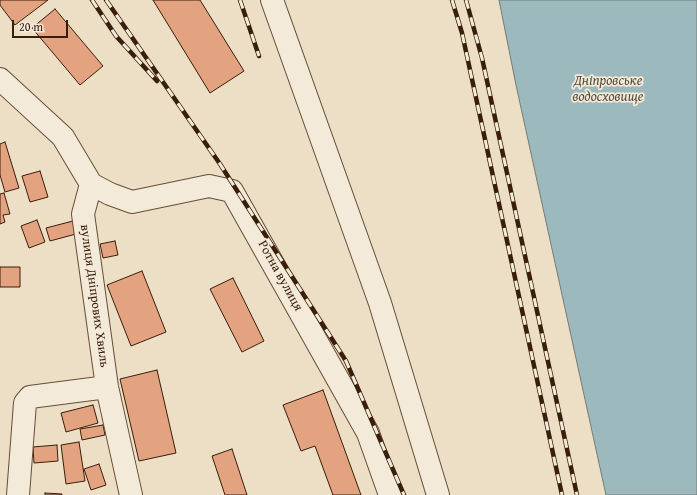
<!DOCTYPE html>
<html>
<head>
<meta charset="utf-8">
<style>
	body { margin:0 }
	#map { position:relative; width:697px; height:495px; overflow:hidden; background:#ecdfc5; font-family:"Gentium Book Plus",serif }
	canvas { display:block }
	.scale { position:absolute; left:12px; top:20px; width:56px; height:18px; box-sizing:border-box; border:2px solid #391e09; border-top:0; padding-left:5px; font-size:12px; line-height:14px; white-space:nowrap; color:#391e09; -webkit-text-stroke:3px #f3ead9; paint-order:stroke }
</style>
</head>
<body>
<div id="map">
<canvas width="697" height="495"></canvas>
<div class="scale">20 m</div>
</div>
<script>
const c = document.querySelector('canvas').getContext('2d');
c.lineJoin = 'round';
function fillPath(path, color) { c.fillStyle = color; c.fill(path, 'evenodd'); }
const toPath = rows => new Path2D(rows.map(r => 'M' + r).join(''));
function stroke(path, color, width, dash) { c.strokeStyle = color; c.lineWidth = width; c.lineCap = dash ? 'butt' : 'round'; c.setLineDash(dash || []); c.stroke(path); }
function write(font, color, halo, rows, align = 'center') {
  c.font = font + ' "Gentium Book Plus",serif'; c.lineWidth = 3.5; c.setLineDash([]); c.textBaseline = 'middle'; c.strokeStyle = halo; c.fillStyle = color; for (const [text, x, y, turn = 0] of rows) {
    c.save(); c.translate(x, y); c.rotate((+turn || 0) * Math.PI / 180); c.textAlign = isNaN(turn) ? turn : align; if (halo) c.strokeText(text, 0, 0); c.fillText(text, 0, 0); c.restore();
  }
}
const water = toPath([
	[499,0,697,0,697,495,606,495,516,85,499,0]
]);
fillPath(water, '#9cbabd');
stroke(water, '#747c75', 1);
const building = toPath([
	[0,0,48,0,15,25,0,5,0,0],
	[153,0,200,0,244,71,210,93,153,0],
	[55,9,103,66,80,85,32,28,55,9],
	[5,142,19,188,5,192,0,175,0,144,5,142],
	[40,171,48,197,30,202,22,176,40,171],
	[4,193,10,214,3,215,5,222,0,224,0,194,4,193],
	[37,220,45,242,29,248,21,226,37,220],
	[73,221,76,234,50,241,46,228,73,221],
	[115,241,118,255,103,258,100,244,115,241],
	[0,267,20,267,20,287,0,287,0,267],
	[142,271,166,332,131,346,107,285,142,271],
	[233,278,264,341,242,352,210,289,233,278],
	[157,370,176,453,139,461,120,379,157,370],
	[323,390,361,495,333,495,315,446,301,451,283,405,323,390],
	[93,405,98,423,66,432,61,413,93,405],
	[103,425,105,435,82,440,80,429,103,425],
	[79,442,85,481,66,484,61,445,79,442],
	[57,445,58,461,34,463,33,447,57,445],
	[232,449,247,495,225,495,212,456,232,449],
	[99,464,106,485,91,490,84,469,99,464],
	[45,493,62,494,62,495,45,495,45,493]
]);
fillPath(building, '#e3a380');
stroke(building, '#391e09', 1);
const minor = toPath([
	[272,0,380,303,438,495],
	[0,79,63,137,91,184,83,214,107,387,131,495],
	[91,184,110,194,132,202,209,186,232,191,368,433,390,495],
	[18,495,25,403,30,397,107,387]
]);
stroke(minor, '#664e38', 24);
stroke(minor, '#f3ead9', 22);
const rail = toPath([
	[92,0,116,36,157,81],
	[106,0,220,164,346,361,404,495],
	[240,0,259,56],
	[452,0,462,33,562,495],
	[466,0,482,58,577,495]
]);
stroke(rail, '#391e09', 4.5);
stroke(rail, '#f3ead9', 3, [9]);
write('13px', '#391e09', '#f3ead9', [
	["Ротна вулиця",280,276,61],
	["вулиця Дніпрових Хвиль",94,296,82]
]);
write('italic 14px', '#574d3f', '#f3ead9', [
	["Дніпровське",608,81],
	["водосховище",608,97]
]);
</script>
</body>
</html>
